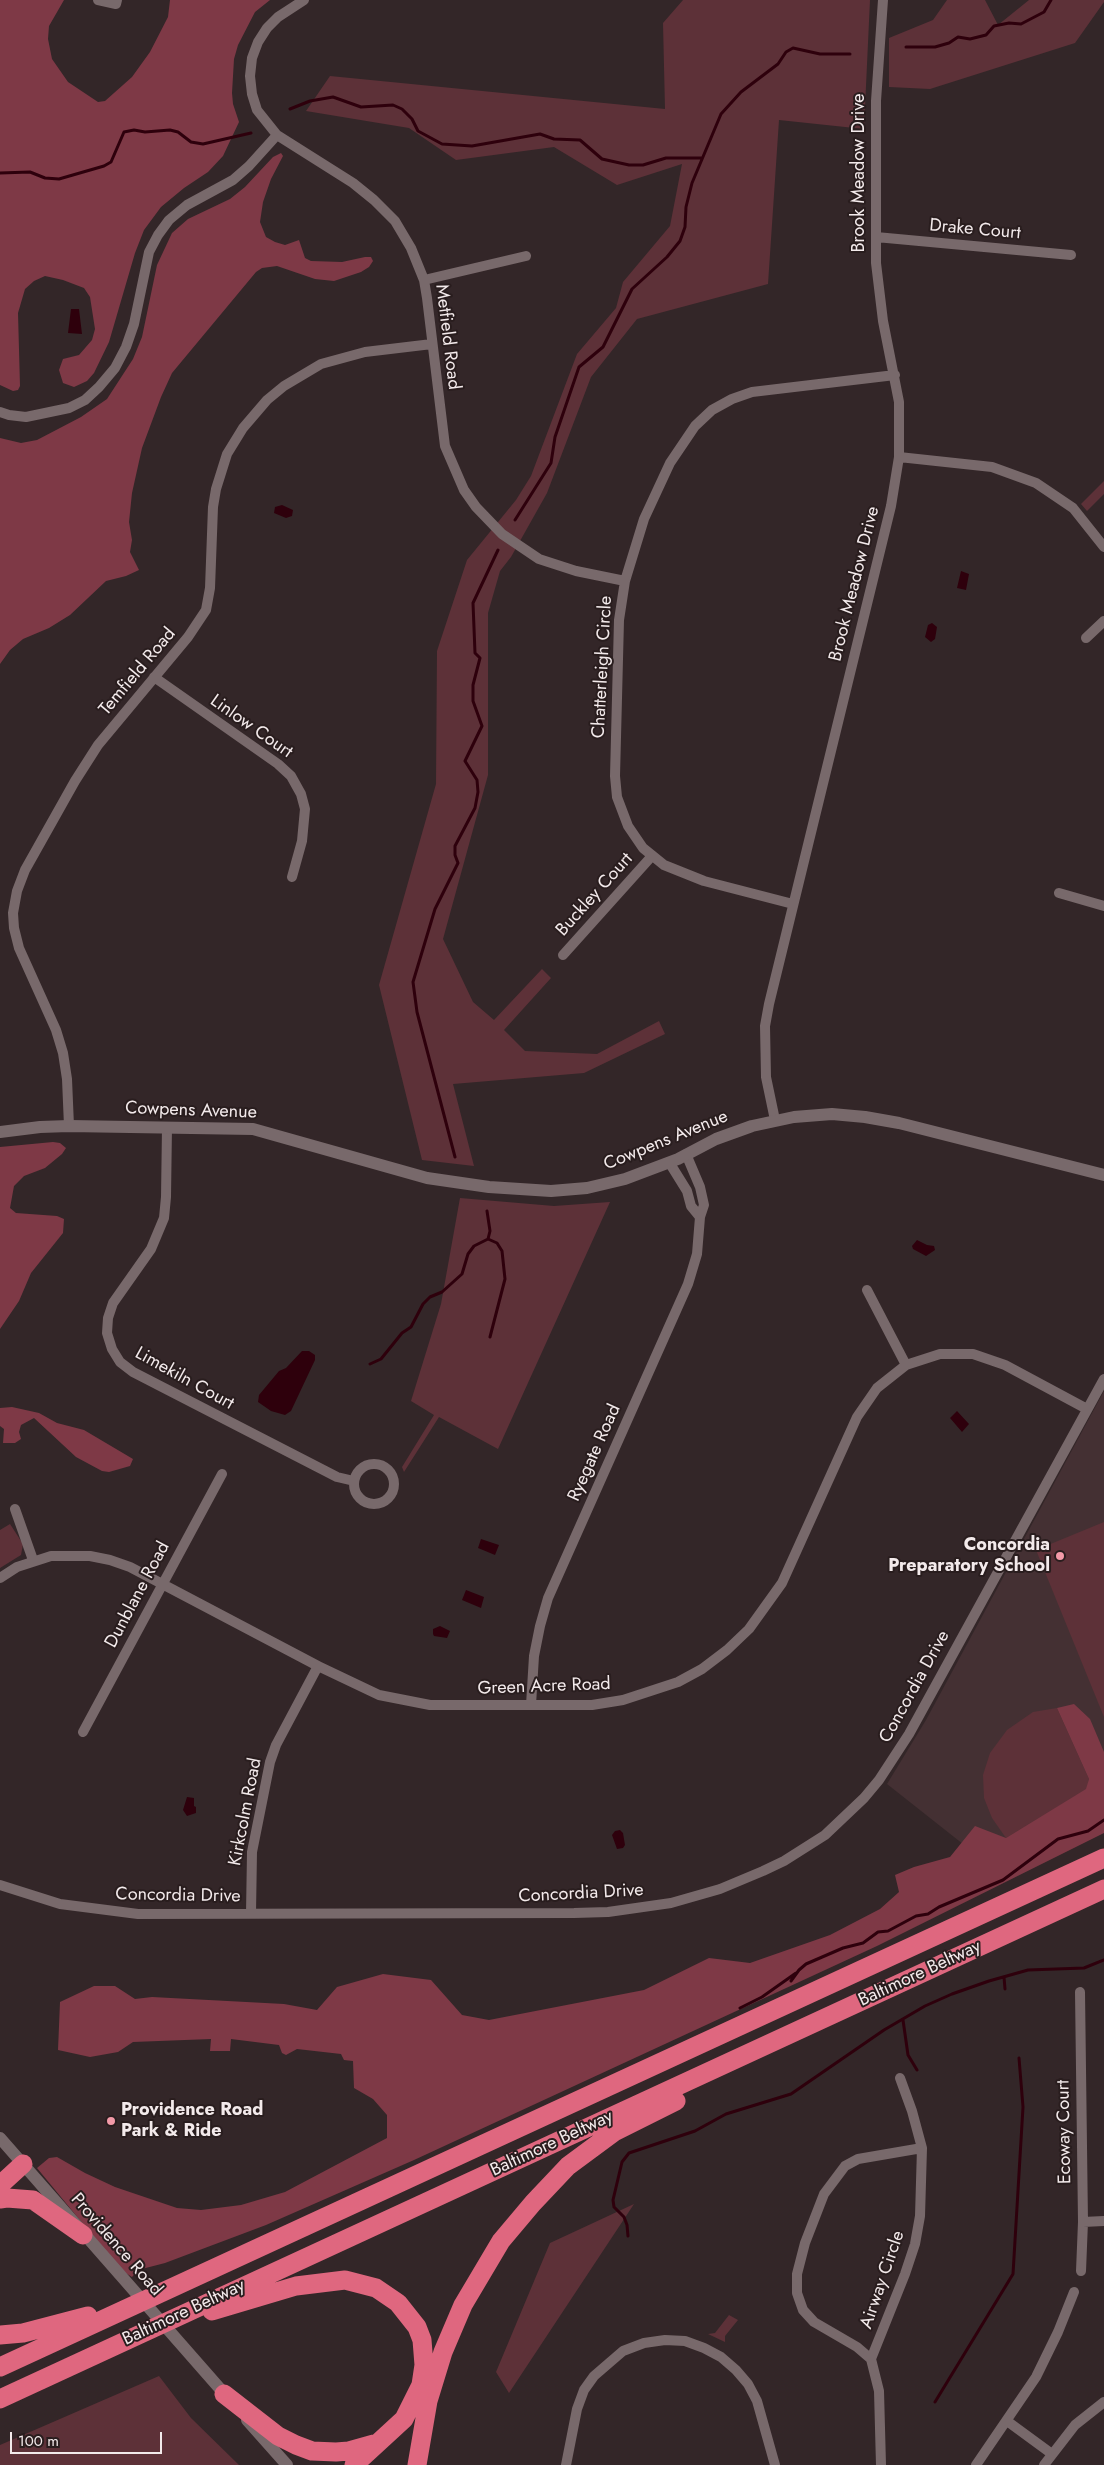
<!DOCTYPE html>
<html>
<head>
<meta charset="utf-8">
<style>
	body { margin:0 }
	#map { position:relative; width:1104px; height:2465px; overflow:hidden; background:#332628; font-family:Jost,sans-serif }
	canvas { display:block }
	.scale { position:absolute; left:10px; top:2432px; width:152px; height:22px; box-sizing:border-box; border:2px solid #f3eaeb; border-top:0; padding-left:6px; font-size:15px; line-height:18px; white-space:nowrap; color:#f3eaeb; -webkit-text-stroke:4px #291d1e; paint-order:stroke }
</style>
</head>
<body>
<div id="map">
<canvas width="1104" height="2465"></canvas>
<div class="scale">100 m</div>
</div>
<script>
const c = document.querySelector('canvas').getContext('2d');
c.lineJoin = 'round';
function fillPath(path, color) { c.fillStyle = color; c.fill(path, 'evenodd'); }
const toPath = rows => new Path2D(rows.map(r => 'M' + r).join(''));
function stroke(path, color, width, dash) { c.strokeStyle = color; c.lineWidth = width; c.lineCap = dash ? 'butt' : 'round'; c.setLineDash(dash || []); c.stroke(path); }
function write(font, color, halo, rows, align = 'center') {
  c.font = font + ' Jost,sans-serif'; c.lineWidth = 4; c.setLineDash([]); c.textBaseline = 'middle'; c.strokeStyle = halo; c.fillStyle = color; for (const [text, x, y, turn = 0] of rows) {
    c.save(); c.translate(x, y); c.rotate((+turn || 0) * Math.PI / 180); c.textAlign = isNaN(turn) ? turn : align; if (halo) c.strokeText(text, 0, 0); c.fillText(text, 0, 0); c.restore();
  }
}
fillPath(toPath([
	[1104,1391,1104,1809,973,1852,887,1784,926,1720]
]), '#443033');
fillPath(toPath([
	[683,0,870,0,864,129,779,120,768,284,637,319,591,377,547,493,511,557,500,571,488,613,488,775,443,939,473,1002,494,1020,542,969,551,978,504,1030,525,1051,597,1054,659,1021,665,1034,584,1073,453,1084,474,1166,422,1160,379,985,436,784,437,651,467,560,516,500,531,476,577,354,616,308,623,282,670,226,682,164,617,185,554,147,456,160,409,128,306,111,330,76,665,109,663,23],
	[947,0,985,0,998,25,1029,0,1104,0,1104,2,1075,43,930,89,889,87,889,38,933,20],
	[1104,481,1104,494,1087,511,1081,504],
	[460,1198,554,1206,610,1202,498,1449,439,1417,404,1472,402,1467,434,1415,411,1401,441,1304],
	[1104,1522,1104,1717,1036,1550],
	[10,1524,23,1544,21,1555,0,1568,0,1530],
	[1057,1708,1089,1779,1087,1789,1006,1838,992,1818,984,1798,983,1775,990,1753,1007,1730,1033,1712],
	[634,2204,509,2393,496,2372,550,2243],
	[729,2315,738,2320,725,2336,725,2342,708,2334,715,2333],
	[159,2376,191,2418,239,2465,0,2465,0,2445]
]), '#5d3138');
fillPath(toPath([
	[0,0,64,0,49,26,48,39,52,59,68,82,98,102,105,101,132,77,150,52,168,17,170,0,270,0,255,12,238,45,234,59,232,93,233,104,239,122,223,156,208,172,184,188,161,207,144,230,135,253,109,342,94,373,87,381,74,387,63,383,59,370,63,359,79,355,92,340,95,329,90,297,84,288,63,280,45,276,34,281,25,289,18,313,20,386,18,390,13,391,0,385],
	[281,153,283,156,271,179,263,202,260,222,266,237,275,242,285,245,299,240,305,258,311,261,342,262,365,257,371,257,373,261,369,267,361,272,334,281,315,279,277,266,262,268,256,272,172,373,161,397,142,448,132,493,129,522,132,540,130,552,139,570,126,576,106,581,70,615,49,628,23,639,10,650,0,664,0,438,21,443,37,440,81,417,107,399,133,359,142,337,157,265,172,233,188,219,230,199,245,187,273,157],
	[53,1142,60,1143,66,1148,62,1154,45,1168,24,1176,14,1186,10,1208,16,1213,57,1216,64,1219,63,1233,31,1273,19,1301,0,1329,0,1147],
	[12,1407,39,1413,57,1423,84,1430,133,1459,130,1466,109,1472,102,1471,76,1457,34,1418,21,1425,19,1432,21,1439,15,1443,3,1443,4,1429,0,1426,0,1408],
	[1074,1704,1090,1719,1104,1752,1104,1833,877,1946,414,2160,266,2225,165,2263,138,2270,132,2277,121,2270,37,2168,49,2158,57,2157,85,2173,115,2187,177,2208,201,2210,241,2205,285,2192,387,2138,387,2115,373,2099,354,2088,353,2061,344,2060,341,2054,297,2049,286,2055,282,2053,279,2045,231,2039,230,2051,210,2051,211,2039,133,2042,118,2052,90,2057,58,2050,60,2002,94,1986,115,1986,135,1999,152,1997,284,2004,317,2010,337,1987,383,1974,431,1980,462,2015,489,2020,644,1990,709,1958,750,1963,830,1935,880,1909,899,1892,895,1875,914,1867,950,1857,975,1826,1006,1838,1086,1789,1089,1779,1057,1708]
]), '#7e3946');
fillPath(toPath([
	[71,309,79,309,82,334,68,333],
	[282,505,293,510,292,516,286,518,274,513,275,507],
	[961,571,969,574,966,590,957,588],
	[932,623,937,627,935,639,931,642,925,637,928,625],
	[917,1240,927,1245,934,1246,935,1250,926,1256,913,1249,912,1246],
	[302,1351,309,1351,315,1355,315,1360,291,1411,285,1415,271,1411,258,1402,259,1395,279,1371,286,1368],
	[957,1411,969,1424,962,1432,950,1418],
	[481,1539,499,1545,495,1555,478,1548],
	[466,1590,484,1597,481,1608,462,1600],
	[440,1626,450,1631,447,1638,434,1636,433,1634,433,1629],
	[187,1797,194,1798,194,1806,196,1807,196,1813,187,1816,183,1810],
	[620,1830,623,1833,625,1845,623,1848,617,1849,612,1835,615,1831]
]), '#2e000c');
stroke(toPath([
	[906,47,935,47,949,43,958,37,970,39,986,35,994,26,1009,23,1021,24,1044,12,1051,0],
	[290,109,310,101,333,97,361,107,393,105,402,109,412,119,418,131,442,144,472,146,540,134,554,139,580,140,602,159,629,165,643,165,666,158,702,158],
	[0,173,30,172,45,178,59,179,104,166,111,162,124,132,134,130,145,132,170,130,178,132,191,142,203,144,251,133],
	[515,520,551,463,555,437,579,367,603,347,632,289,667,257,680,241,685,227,686,207,692,183,721,114,741,92,778,64,786,52,793,48,820,54,850,54],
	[455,1157,417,1012,413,982,435,909,458,863,455,855,455,846,475,808,478,792,477,780,465,761,482,726,473,701,473,685,480,658,475,653,473,603,498,550],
	[488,1239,497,1243,502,1251,505,1279,490,1337],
	[370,1364,381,1359,402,1333,411,1327,423,1304,430,1297,442,1292,462,1274,468,1254,474,1246,488,1239,490,1231,487,1211],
	[1004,1977,1005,1989],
	[791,1981,799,1970,806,1964,843,1948,863,1943,878,1932,888,1931,916,1916,928,1914,939,1907,1003,1880,1058,1839,1088,1831,1104,1820],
	[740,2008,762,1997,796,1973],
	[903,2020,908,2055,917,2070],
	[628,2236,627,2225,624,2217,614,2207,613,2200,622,2162,629,2153,695,2131,726,2114,791,2094,884,2030,925,2006,952,1994,989,1981,1028,1970,1084,1968,1104,1960],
	[935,2402,1013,2274,1023,2107,1019,2058]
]), '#2e000c', 3);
stroke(toPath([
	[98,0,116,4,117,0],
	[304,0,278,17,267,28,258,42,252,58,250,76,252,94,257,110,277,135,353,183,374,200,395,221,411,248,424,280,427,298,445,446,464,490,476,507,502,534,539,559,576,571,625,581],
	[876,237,1071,255],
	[424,280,526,256],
	[0,412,9,415,26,417,69,408,85,400,99,387,115,368,126,347,134,324,149,252,158,235,169,220,187,205,233,180,249,166,277,135],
	[899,457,992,467,1036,483,1073,508,1104,547],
	[1086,638,1104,621],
	[154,677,278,764,291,776,301,794,305,809,302,841,292,877],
	[1059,893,1104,906],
	[793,904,704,881,664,865,643,848,628,826,617,797,615,776,619,620,625,581,644,519,670,463,695,426,712,410,732,399,752,392,895,375],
	[563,955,651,857],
	[775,1120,766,1077,765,1026,769,1004,891,506,899,457,899,402,883,321,876,263,876,101,883,0],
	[69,1126,67,1079,63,1053,56,1030,19,948,14,928,13,913,17,891,25,870,75,781,98,745,188,637,206,610,210,588,213,507,216,489,227,454,243,428,267,400,284,386,321,364,365,352,432,344],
	[167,1127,166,1197,164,1218,151,1249,113,1303,108,1318,107,1333,112,1349,120,1362,133,1372,337,1477,354,1481],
	[669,1162,687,1191,691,1206,700,1217],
	[867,1290,906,1365],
	'354 1484a20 20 0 1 1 40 0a20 20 0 1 1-40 0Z',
	[15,1509,33,1560],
	[0,1578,17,1567,51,1556,90,1556,110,1560,130,1567,318,1666,379,1695,430,1705,592,1705,623,1700,678,1682,702,1669,727,1650,749,1629,782,1583,857,1417,877,1388,906,1365,940,1354,973,1354,1005,1365,1087,1409],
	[531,1705,534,1656,540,1626,548,1598,688,1284,697,1254,700,1217,704,1205,700,1187,686,1154],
	[83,1732,222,1474],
	[0,1885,60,1904,138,1914,574,1913,608,1912,671,1903,720,1889,763,1871,784,1861,825,1835,864,1798,879,1780,909,1734,1104,1379],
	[251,1913,252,1852,270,1762,276,1745,318,1666],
	[1080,1992,1083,2222,1081,2271],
	[1083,2222,1104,2221],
	[871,2359,857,2347,814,2322,803,2310,797,2293,797,2274,805,2243,824,2194,845,2166,858,2159,922,2148],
	[1007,2421,1052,2454],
	[566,2465,577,2409,584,2390,594,2376,623,2351,644,2343,665,2340,685,2341,704,2348,721,2357,736,2370,748,2384,757,2401,775,2465],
	[881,2465,879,2391,871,2359,905,2274,915,2244,920,2216,922,2148,912,2111,900,2078],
	[976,2465,1036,2377,1058,2332,1074,2292],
	[1044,2465,1075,2425,1104,2402]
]), '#78696b', 10);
stroke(toPath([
	[0,1132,40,1127,69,1126,253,1129,427,1178,489,1187,551,1191,587,1188,625,1179,678,1159,716,1139,752,1126,794,1117,832,1114,865,1117,899,1123,1104,1175],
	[0,2138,229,2399],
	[247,2420,287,2465]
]), '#78696b', 12);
stroke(toPath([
	[0,2185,23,2164],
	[0,2199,7,2198,33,2200,83,2235],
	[212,2311,296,2286,345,2280,376,2288,398,2303,417,2327,422,2340,424,2365,421,2385,404,2419,354,2465],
	[0,2335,23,2333,88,2316],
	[0,2367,1104,1858],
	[224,2394,278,2436,296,2445,312,2451,336,2452,349,2451,374,2444],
	[0,2399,1104,1889],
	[417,2465,428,2401,443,2352,463,2305,501,2241,533,2203,568,2166,614,2132,676,2101]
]), '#df677f', 19);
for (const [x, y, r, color] of [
	[1060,1556,5,"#f39aa8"],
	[111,2121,5,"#f39aa8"]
]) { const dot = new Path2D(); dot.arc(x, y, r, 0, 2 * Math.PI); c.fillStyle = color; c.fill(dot); stroke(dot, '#291d1e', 2); }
write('18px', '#f3eaeb', '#291d1e', [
	["Brook Meadow Drive",860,173,-90],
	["Drake Court",975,230,5],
	["Metfield Road",447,337,83],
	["Brook Meadow Drive",855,584,-76],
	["Chatterleigh Circle",603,667,-87],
	["Temfield Road",138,672,-50],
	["Linlow Court",251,727,35],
	["Buckley Court",595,895,-48],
	["Cowpens Avenue",191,1111,2],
	["Cowpens Avenue",666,1141,-22],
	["Limekiln Court",184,1379,29],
	["Ryegate Road",595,1453,-66],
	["Dunblane Road",138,1595,-62],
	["Green Acre Road",544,1687,-2],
	["Concordia Drive",915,1687,-61],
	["Kirkcolm Road",246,1812,-79],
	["Concordia Drive",581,1894,-3],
	["Concordia Drive",178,1896,1],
	["Baltimore Beltway",920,1974,-25],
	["Ecoway Court",1065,2132,-91],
	["Baltimore Beltway",552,2144,-25],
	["Providence Road",116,2245,49],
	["Airway Circle",883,2280,-71],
	["Baltimore Beltway",184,2313,-25]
]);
write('bold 18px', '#f3eaeb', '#291d1e', [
	["Concordia",1050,1546],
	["Preparatory School",1050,1567],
	["Providence Road",121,2111,"left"],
	["Park & Ride",121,2132,"left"]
], 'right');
</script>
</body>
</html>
